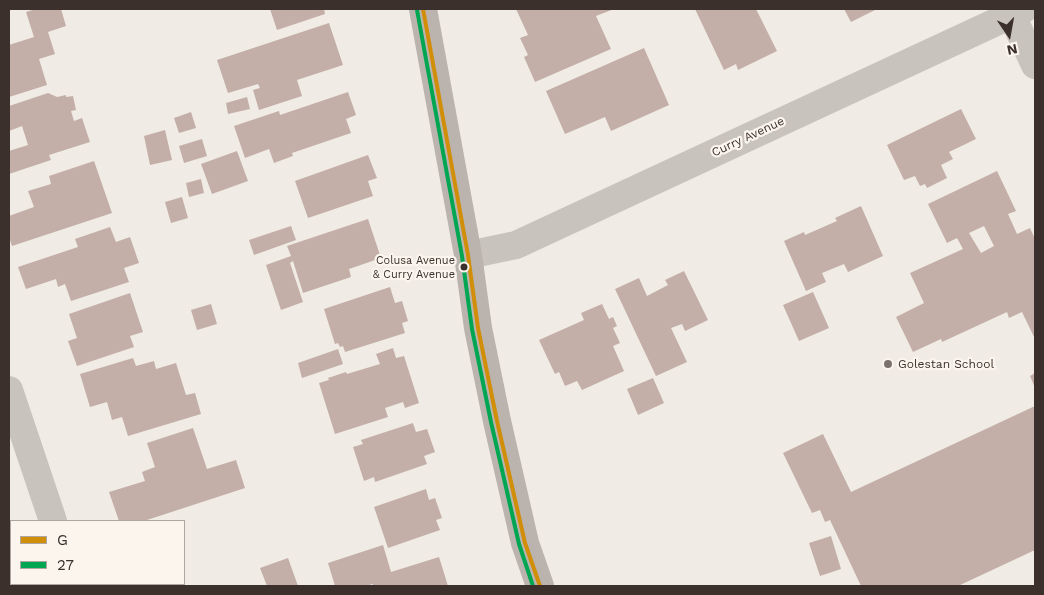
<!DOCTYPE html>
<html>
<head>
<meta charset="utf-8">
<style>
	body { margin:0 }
	#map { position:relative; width:1044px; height:595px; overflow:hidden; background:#f0ebe5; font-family:"Work Sans",sans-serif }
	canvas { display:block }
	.frame { position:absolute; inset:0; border:10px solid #3b302b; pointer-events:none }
	.legend { position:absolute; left:10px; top:520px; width:175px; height:65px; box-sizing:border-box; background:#fbf5ee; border:1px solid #aea6a0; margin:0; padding:6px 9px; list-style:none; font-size:15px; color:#3b302b }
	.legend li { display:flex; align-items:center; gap:10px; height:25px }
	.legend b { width:25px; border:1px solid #aea6a0 }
	.north { position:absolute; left:984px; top:10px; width:50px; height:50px; -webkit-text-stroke:4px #fbf5ee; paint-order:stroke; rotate:168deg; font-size:14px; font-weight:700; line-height:20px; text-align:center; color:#3b302b }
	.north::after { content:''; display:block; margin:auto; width:18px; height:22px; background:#3b302b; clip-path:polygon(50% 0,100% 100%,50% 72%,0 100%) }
</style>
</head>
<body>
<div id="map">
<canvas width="1044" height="595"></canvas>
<div class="frame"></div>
<ul class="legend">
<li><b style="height:6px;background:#d18e09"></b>G</li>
<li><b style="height:6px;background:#00a651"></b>27</li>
</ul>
<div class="north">N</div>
</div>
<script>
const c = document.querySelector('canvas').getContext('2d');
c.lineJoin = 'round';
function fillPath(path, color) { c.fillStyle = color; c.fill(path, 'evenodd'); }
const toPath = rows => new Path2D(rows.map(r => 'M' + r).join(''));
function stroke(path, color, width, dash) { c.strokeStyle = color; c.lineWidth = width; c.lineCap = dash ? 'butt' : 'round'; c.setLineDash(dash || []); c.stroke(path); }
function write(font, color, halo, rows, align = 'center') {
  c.font = font + ' "Work Sans",sans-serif'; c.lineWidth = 4.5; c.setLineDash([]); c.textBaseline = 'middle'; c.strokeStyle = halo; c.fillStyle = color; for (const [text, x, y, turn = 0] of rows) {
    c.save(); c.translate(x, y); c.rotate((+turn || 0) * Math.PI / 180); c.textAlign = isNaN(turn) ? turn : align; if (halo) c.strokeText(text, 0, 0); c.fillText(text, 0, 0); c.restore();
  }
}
fillPath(toPath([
	[36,9,61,9,66,26,48,32,55,54,39,59,47,85,9,97,9,45,34,37,26,12],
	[270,9,324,9,325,14,277,30],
	[516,9,614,9,596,16,611,49,535,82,524,57,528,55,520,38,528,35],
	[695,9,756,9,777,51,738,70,736,64,724,70],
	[844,9,877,9,851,22],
	[329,23,343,65,297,80,302,96,259,110,253,90,260,88,258,84,228,93,217,60],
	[644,48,669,105,611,131,605,117,565,134,546,91],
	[348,92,356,115,346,119,351,133,292,153,293,156,274,163,269,149,245,158,234,126,279,111,280,115],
	[48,93,57,97,66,95,66,97,73,96,76,110,71,111,74,121,82,118,90,142,49,155,51,160,9,174,9,151,28,145,22,126,9,131,9,106],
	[247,97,250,109,228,114,226,103],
	[961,109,976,139,949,152,953,159,941,165,947,178,927,188,925,184,920,186,915,176,904,180,887,145],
	[191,112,196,128,179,133,174,118],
	[165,130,172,160,150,165,144,136],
	[202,139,207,156,184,163,179,146],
	[237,151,248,181,212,194,201,164],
	[368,155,377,178,368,181,373,196,308,218,295,181],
	[94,161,112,213,12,246,9,237,9,216,34,207,28,191,51,184,49,176],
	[997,171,1016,211,1008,214,1017,234,1030,228,1035,239,1035,339,1022,312,1009,318,1007,312,942,342,941,339,913,352,896,317,924,303,910,273,963,249,957,238,947,243,928,204],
	[984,226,994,246,981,253,969,233],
	[201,179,204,193,189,197,186,183],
	[182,197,188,218,171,223,165,202],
	[861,206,883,256,848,272,844,264,822,273,826,282,806,291,784,241,804,232,805,235,837,221,835,218],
	[368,219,381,258,349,269,351,277,303,293,293,261,290,263,303,302,281,310,266,265,291,256,287,246],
	[291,226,296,240,254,255,249,240],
	[110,227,116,242,130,237,139,263,124,268,129,282,71,301,65,284,58,287,56,279,26,289,18,267,78,247,75,239],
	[684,271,708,320,685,331,682,324,671,328,687,362,656,376,615,289,639,278,647,296,668,285,665,280],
	[390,287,395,303,402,301,408,321,402,323,405,333,345,352,343,346,340,347,338,343,335,344,324,309],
	[813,292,829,328,799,341,783,305],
	[130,293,143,332,130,336,134,347,77,366,68,341,77,338,69,314],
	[211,304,217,324,197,330,191,310],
	[602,304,609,319,613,317,617,326,613,328,620,343,613,346,624,371,582,390,577,381,565,386,559,372,555,374,539,340,584,320,581,313],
	[393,348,396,358,404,356,419,403,405,408,403,402,385,408,388,417,335,434,319,383,329,380,328,378,346,372,347,374,380,364,376,354],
	[338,349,343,364,302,378,298,363],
	[133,358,136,366,154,361,156,369,176,363,186,395,195,393,201,414,128,436,122,417,112,420,107,402,90,407,80,374],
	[1035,373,1035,388,1030,376],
	[653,378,664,403,638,415,627,389],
	[1035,406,1035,550,958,586,861,586,830,520,825,522,820,510,812,513,783,453,823,434,851,492],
	[413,423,416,432,427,429,435,452,424,456,427,464,375,482,374,477,364,481,353,447,363,444,361,440],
	[193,428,207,469,236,460,245,488,144,521,119,521,109,492,145,481,142,472,155,467,147,443],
	[426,489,429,500,435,498,442,518,436,520,440,530,388,548,374,507],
	[831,536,841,569,820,576,809,543],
	[383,545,391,572,439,557,448,586,373,586,373,584,364,586,335,586,328,563],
	[288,558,298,586,267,586,260,568],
	[123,584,160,584,161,586,124,586]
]), '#c3afa7');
stroke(toPath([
	[1009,9,1035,65],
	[468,255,516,245,1024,9],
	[9,390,53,521],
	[74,584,74,586]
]), '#c9c3be', 28);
stroke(toPath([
	[423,9,468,255,478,328,497,421,525,543,540,586]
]), '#bab3ae', 28);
stroke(toPath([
	[423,9,468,255,478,328,497,421,525,543,540,586]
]), '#d18e09', 4);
stroke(toPath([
	[417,10,462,256,472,329,491,422,519,544,533,586]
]), '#00a651', 4);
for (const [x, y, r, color] of [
	[464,267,4.5,"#3b302b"],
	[888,364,5,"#7a716c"]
]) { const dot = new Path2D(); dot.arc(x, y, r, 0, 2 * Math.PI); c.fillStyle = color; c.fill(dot); stroke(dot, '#fbf5ee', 2); }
write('11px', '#3b302b', '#fbf5ee', [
	["Colusa Avenue",455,261],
	["& Curry Avenue",455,275]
], 'right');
write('12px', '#3b302b', '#fbf5ee', [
	["Curry Avenue",748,137,-25]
]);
write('12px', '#3b302b', '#fbf5ee', [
	["Golestan School",898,364]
], 'left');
</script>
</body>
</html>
